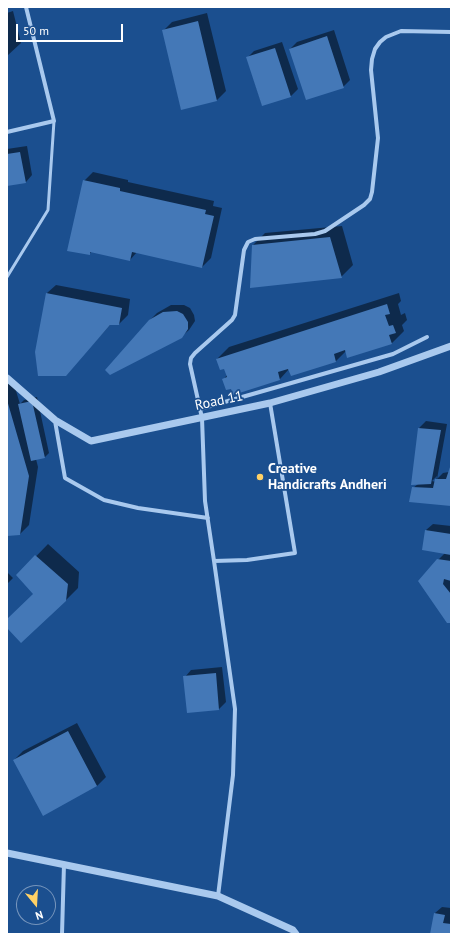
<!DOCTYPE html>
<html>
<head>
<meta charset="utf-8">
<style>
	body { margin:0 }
	#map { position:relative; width:458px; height:941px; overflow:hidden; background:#1b4f8f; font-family:"PT Sans",sans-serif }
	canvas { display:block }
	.frame { position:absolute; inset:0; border:8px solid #fff; pointer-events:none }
	.north { position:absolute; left:16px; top:885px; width:40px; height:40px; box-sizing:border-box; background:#1b4f8f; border:1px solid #7695bc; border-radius:50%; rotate:162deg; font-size:11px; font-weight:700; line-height:16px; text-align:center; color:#fff }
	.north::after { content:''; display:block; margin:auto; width:14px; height:18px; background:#ffd166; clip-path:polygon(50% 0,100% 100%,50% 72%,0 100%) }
	.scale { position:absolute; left:16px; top:24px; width:107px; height:18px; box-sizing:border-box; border:2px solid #fff; border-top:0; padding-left:5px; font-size:12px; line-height:14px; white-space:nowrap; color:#fff; -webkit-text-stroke:3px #1b4f8f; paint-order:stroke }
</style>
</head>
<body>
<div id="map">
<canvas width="458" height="941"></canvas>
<div class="frame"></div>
<div class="north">N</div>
<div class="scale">50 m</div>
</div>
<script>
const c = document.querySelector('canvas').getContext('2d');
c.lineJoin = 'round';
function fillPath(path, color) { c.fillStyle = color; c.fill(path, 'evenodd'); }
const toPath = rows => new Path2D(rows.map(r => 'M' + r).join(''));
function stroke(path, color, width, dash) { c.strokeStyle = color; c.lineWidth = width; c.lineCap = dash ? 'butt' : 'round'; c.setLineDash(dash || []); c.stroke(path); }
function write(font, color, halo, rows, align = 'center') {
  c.font = font + ' "PT Sans",sans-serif'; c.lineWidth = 3.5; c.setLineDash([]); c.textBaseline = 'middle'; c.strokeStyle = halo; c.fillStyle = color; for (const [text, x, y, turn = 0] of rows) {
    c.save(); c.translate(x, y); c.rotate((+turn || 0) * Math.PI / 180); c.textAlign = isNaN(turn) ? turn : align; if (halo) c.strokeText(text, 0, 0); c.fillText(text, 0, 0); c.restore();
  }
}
fillPath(toPath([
	[13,11,21,43,7,56,7,13],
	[207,13,226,91,217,100,181,108,163,31,172,22],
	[334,30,350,80,343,87,290,49,297,42],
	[282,42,298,89,291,96,262,105,247,58,254,51],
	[27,146,32,175,26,182,7,185,7,149],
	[93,172,128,180,128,182,214,201,213,206,222,208,211,258,202,267,137,252,130,260,92,251,89,254,84,181],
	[342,226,353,265,341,277,253,245,265,233],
	[56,285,130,299,128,315,119,324,111,324,65,375,47,293],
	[399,293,401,301,398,304,401,315,405,313,407,320,402,325,404,331,392,343,348,357,346,351,336,361,291,375,289,369,280,379,231,387,224,379,227,375,225,367,217,359,229,347],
	[171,305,184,305,190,308,194,315,195,321,189,330,181,337,150,320,157,313],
	[13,381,20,404,24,400,37,397,49,453,45,457,36,459,38,467,29,525,20,534,7,535,7,382],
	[426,421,447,424,437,479,443,473,449,472,451,466,451,505,413,488,418,484,419,428],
	[437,476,436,482,432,481],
	[433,524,451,526,451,622,448,622,438,560,445,553,426,530],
	[48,544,79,572,78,588,66,600,7,627,7,620,35,593,18,575],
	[7,572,13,578,7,584],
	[222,667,226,702,219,709,185,677,191,670],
	[77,723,106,777,97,786,14,760,23,751],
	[442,907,451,908,450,916,451,916,451,934,435,934,435,913]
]), '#0007');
fillPath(toPath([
	[198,21,217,101,181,110,162,30],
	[327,36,344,88,306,100,289,49],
	[275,48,291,97,262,106,246,57],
	[20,152,26,183,7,186,7,154],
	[83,180,120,188,120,191,206,210,205,214,214,216,202,268,132,252,130,261,90,252,90,255,67,251],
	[330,237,342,278,250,288,252,245],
	[46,293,122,308,119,325,110,325,66,376,38,376,35,352],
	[387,304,390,314,385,315,389,326,393,325,396,333,389,335,392,344,347,358,345,350,334,354,336,362,291,376,288,369,278,372,280,380,233,395,231,389,226,390,222,379,227,377,224,369,220,370,216,359],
	[177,311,183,314,188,322,188,329,182,338,110,375,105,370,149,320,163,312],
	[7,400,29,476,20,535,7,536],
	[32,401,45,458,31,461,18,404],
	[418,428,441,430,431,484,411,485],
	[451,464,451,506,409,502,412,487,433,488,435,479,446,479],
	[425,530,451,534,451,555,422,550],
	[35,555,68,584,66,601,21,643,7,628,7,619,33,594,16,575],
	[437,559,451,561,451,581,444,579,443,584,451,594,451,623,447,623,418,581],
	[216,673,219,710,187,713,183,676],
	[68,731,97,786,43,816,13,760],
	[434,913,445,915,443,923,451,924,451,934,430,934]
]), '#4478b7');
stroke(toPath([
	[7,277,48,210,54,121]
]), '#a9c9ee', 3);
stroke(toPath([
	[7,132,54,121,26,7],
	[200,409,393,354,427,337],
	[55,421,65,478,104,500,138,508,208,518],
	[214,561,205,501,202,418,190,364,191,358,195,353,232,320,235,315,244,250,248,242,255,239,315,234,325,231,364,205,370,199,372,192,378,138,371,70,372,59,375,49,380,42,386,37,401,31,451,32],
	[218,896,233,775,235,709,214,561,247,560,295,553,270,403],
	[62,934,64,864]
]), '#a9c9ee', 4);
stroke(toPath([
	[7,378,55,420,91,441,270,403,379,372,451,346],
	[7,853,218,896,293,930,296,934]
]), '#a9c9ee', 7);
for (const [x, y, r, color] of [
	[260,477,4,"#ffd166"]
]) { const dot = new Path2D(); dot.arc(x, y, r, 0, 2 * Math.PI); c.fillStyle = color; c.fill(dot); stroke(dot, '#1b4f8f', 1.5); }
write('14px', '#fff', '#1b4f8f', [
	["Road 11",219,401,-12]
]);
write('bold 14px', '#fff', '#1b4f8f', [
	["Creative",268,469],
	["Handicrafts Andheri",268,485]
], 'left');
</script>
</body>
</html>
